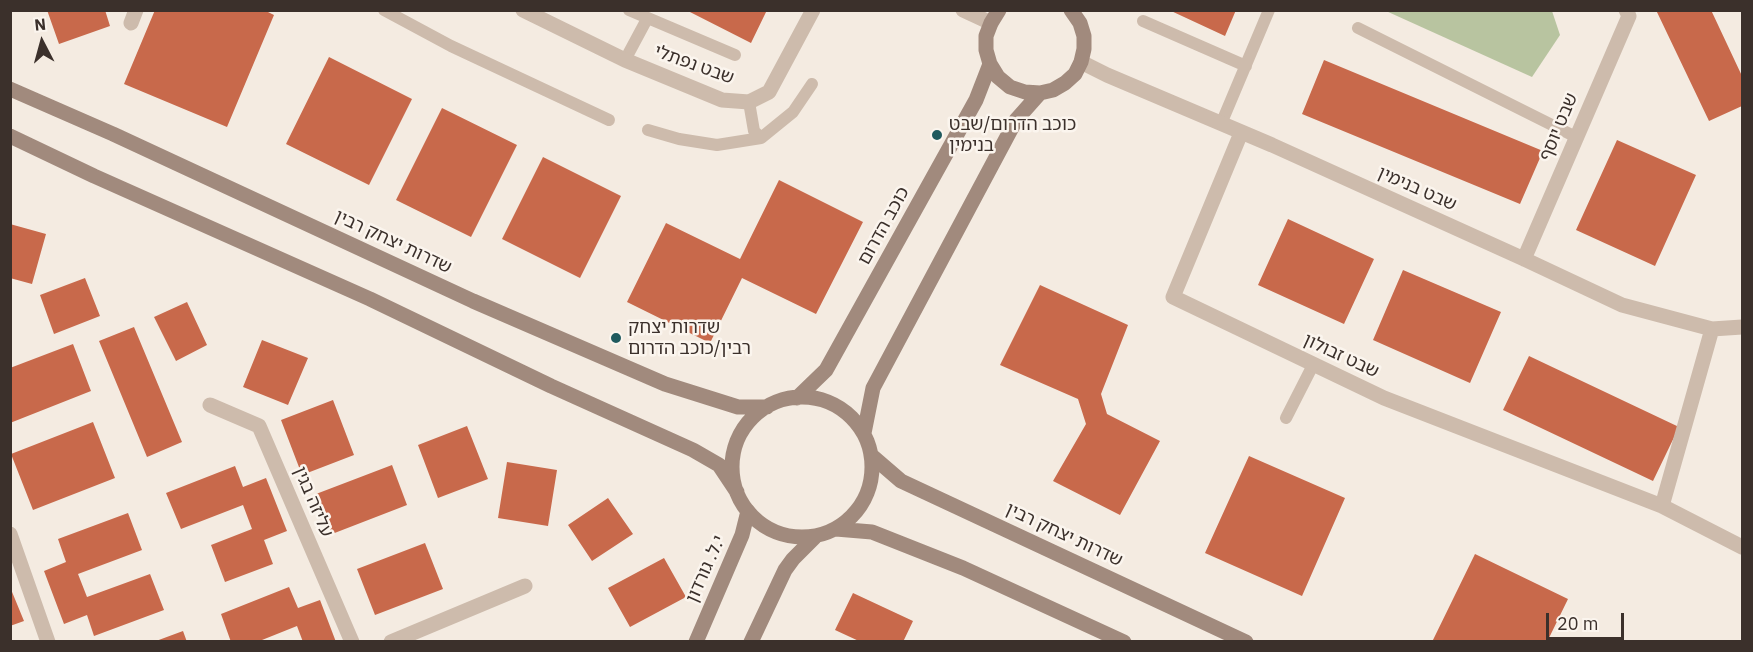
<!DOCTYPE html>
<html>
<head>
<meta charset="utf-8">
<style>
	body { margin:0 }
	#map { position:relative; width:1753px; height:652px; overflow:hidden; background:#f4ebe1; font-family:"IBM Plex Sans",sans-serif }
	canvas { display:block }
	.frame { position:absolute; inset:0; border:12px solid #3b302b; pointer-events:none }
	.north { position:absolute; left:12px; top:12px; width:60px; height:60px; -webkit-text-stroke:4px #fbf5ee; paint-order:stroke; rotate:354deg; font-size:16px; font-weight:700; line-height:24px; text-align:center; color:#3b302b }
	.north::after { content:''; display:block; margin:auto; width:21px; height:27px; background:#3b302b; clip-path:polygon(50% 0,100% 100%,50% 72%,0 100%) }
	.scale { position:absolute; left:1546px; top:613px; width:78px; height:27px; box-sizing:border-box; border:3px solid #3b302b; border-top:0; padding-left:8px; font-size:18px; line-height:21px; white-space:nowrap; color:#3b302b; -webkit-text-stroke:4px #fbf5ee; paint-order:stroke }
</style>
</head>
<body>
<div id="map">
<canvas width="1753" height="652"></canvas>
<div class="frame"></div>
<div class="north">N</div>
<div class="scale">20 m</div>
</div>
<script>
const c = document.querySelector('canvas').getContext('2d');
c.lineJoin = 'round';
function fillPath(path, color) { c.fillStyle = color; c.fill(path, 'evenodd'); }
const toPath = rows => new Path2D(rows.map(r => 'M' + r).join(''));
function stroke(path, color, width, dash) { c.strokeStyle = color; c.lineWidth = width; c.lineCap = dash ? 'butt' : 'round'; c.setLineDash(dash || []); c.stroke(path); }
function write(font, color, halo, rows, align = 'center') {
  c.font = font + ' "IBM Plex Sans","Noto Sans Hebrew",sans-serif'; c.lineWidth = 5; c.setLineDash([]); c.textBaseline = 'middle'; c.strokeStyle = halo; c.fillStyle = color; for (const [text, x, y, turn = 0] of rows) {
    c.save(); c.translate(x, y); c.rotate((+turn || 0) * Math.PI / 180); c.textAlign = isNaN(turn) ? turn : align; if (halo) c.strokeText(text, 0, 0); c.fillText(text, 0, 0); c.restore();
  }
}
fillPath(toPath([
	[1386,11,1552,11,1560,35,1532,77]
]), '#b8c4a0');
fillPath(toPath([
	[47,10,105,10,110,26,59,44],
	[155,10,264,10,274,15,227,127,124,84],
	[686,10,767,10,751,43],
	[1169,10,1236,10,1225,36],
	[1656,10,1711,10,1742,76,1742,106,1709,121],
	[329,57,412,99,369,185,286,144],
	[1324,60,1543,151,1520,204,1302,114],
	[442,108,517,145,471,237,396,200],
	[1617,140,1696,175,1655,266,1576,230],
	[543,157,621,196,580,278,502,239],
	[779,180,863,222,816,314,742,278,710,343,627,302,666,223,740,259],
	[1288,219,1374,259,1344,324,1258,285],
	[10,224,46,234,32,284,10,278],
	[1403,270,1501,312,1470,383,1373,340],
	[85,278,100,316,54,334,40,295],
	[1040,285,1128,325,1101,394,1107,414,1160,441,1120,515,1053,481,1086,424,1078,399,1000,365],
	[187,302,207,345,176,361,154,317],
	[134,327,182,442,147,457,99,341],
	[262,340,308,358,288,405,243,387],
	[73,344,91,391,10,423,10,368],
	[1529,356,1679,427,1653,481,1503,410],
	[333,400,354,455,302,475,281,420],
	[93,422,115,478,33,510,11,454],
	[467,426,488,479,438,498,418,445],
	[1249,456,1345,498,1302,596,1205,553],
	[507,462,557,470,548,526,498,518],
	[392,465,407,505,332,534,316,494],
	[235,466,243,487,266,478,287,531,264,540,273,564,225,582,211,545,252,529,243,505,181,529,166,493],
	[608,498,633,534,592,561,568,525],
	[128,513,142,550,78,574,87,597,150,574,164,610,94,636,87,615,64,624,44,571,66,562,58,539],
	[425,543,443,589,375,615,357,569],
	[1475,554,1568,599,1547,642,1432,642],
	[664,558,686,597,630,627,608,588],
	[10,587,24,621,10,626],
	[289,587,298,608,320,600,336,642,303,642,297,626,257,642,231,642,221,614],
	[853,593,913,621,903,642,861,642,835,630],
	[183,631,187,642,156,642,156,641]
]), '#c8694b');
stroke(toPath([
	[384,10,451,46,609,120],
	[629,10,735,55],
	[1143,21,1246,66],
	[1358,28,1576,137],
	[625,60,647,19],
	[749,102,754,131,761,138],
	[1221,124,1269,10],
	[648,130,679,139,717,145,761,138,793,112,812,84],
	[1286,418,1313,365]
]), '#cdbbac', 12);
stroke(toPath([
	[523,10,625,60,722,100,749,102,769,92,813,10],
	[963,10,991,23],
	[131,23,136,10],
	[1081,62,1107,75,1272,145,1524,259,1622,305,1712,329,1742,327],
	[1241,133,1173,297,1384,398,1662,506,1742,547],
	[1524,259,1629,16,1626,10],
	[210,405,259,426,352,642],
	[1662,506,1712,329],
	[10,534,48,642],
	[391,642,525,586]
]), '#cdbbac', 15);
stroke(toPath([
	[999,10,991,23,986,36,986,50,990,64,998,77,1010,87,1025,92,1040,93,1053,90,1065,83,1075,74,1081,62,1084,49,1084,36,1080,23,1071,10],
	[10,89,113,134,473,301,665,384,738,407,767,407],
	[10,136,94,176,370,299,551,386,693,450,719,465,737,492],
	'732 467a70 70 0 1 1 140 0a70 70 0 1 1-140 0Z',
	[797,398,826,370,976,100,990,64],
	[864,433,873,388,1016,120,1040,93],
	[872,456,901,481,1246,642],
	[836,529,872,532,963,568,1124,642],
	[696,642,742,535,748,511],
	[751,642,785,570,793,559,816,536]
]), '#a18a7d', 15);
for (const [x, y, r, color] of [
	[937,135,6,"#1f5a5e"],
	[616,338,6,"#1f5a5e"]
]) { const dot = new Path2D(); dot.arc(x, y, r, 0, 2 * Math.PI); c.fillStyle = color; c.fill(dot); stroke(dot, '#fbf5ee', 2); }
write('18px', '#3b302b', '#fbf5ee', [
	["שבט נפתלי",694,65,20],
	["שבט יוסף",1559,127,-67],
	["שבט בנימין",1417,189,24],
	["כוכב הדרום",884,226,-61],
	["שדרות יצחק רבין",393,242,25],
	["שבט זבולון",1341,356,25],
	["עליזה בגין",313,502,67],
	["שדרות יצחק רבין",1064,535,25],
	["י.ל. גורדון",706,569,-66]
]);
write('18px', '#3b302b', '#fbf5ee', [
	["כוכב הדרום/שבט",949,125],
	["בנימין",949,146],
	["שדרות יצחק",628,328],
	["רבין/כוכב הדרום",628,349]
], 'left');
</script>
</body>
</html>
